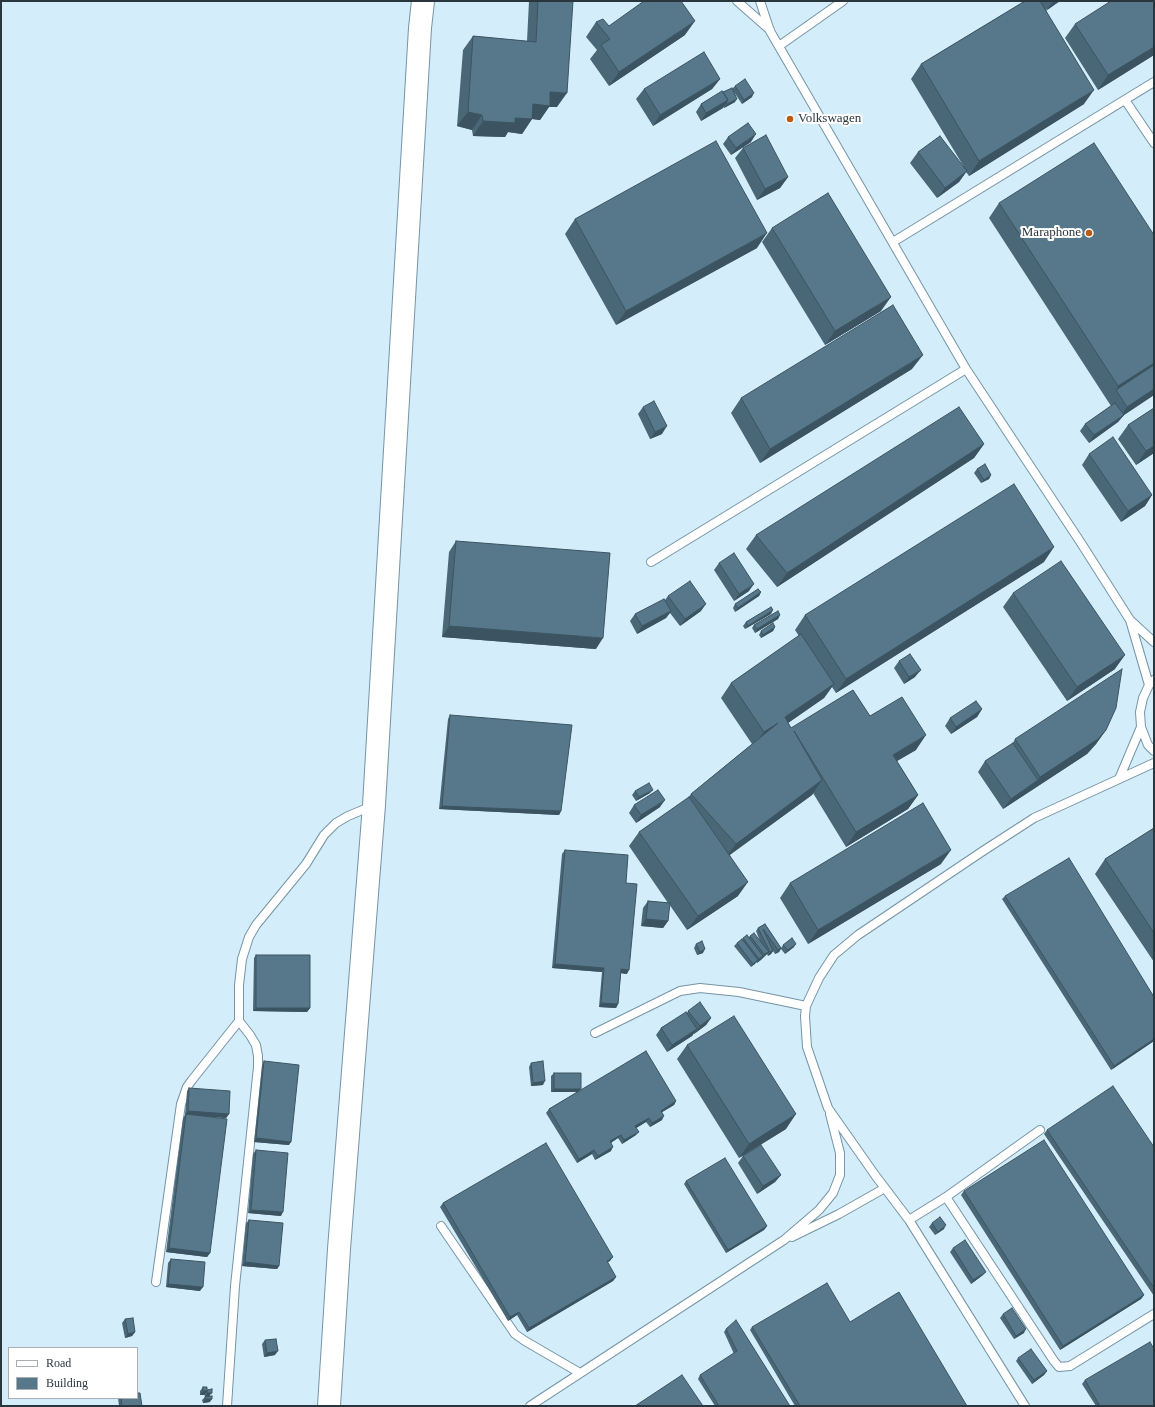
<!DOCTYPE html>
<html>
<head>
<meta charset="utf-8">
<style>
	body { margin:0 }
	#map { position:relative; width:1155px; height:1407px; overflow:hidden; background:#d3edfb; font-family:Georgia,serif }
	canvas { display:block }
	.frame { position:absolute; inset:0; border:2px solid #2a363d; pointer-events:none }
	.legend { position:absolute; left:8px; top:1347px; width:130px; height:52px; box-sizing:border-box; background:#fff; border:1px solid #aaafb1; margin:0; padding:5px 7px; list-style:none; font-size:12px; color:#2a363d }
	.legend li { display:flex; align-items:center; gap:8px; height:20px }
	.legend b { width:20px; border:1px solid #aaafb1 }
</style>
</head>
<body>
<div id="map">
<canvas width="1155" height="1407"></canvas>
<div class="frame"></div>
<ul class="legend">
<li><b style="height:5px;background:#fff"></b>Road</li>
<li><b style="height:11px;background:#56788a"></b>Building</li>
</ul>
</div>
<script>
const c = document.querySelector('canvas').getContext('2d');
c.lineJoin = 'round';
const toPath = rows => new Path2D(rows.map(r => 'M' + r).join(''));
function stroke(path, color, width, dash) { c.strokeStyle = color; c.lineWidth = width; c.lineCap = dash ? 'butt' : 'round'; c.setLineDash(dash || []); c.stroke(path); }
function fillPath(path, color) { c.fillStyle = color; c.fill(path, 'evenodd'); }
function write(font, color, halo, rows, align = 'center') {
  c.font = font + ' Georgia,serif'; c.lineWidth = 4; c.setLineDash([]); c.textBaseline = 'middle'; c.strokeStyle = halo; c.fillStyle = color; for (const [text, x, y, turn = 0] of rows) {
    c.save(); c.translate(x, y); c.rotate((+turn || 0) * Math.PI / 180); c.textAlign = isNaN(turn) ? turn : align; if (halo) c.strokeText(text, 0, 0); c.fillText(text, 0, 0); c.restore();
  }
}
const lane = toPath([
	[737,1,770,30],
	[760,1,770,31,966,369,1081,543,1130,620,1154,642],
	[779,46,843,1],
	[1125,100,1154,143],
	[893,242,1154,82],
	[651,562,966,369],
	[1130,620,1149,685],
	[1154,680,1149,685,1143,698,1140,712,1141,727,1148,745,1154,751],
	[1119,779,1141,727],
	[595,1033,680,991,700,988,739,992,806,1006],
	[946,1197,1054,1361,1059,1367,1070,1366,1154,1314],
	[909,1220,946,1197,1040,1130],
	[441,1226,515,1334,525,1341,580,1373],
	[792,1237,839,1214,885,1188],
	[156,1282,181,1104,187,1087,192,1080,239,1021,239,985,242,959,249,937,256,925,306,864,324,835,336,823,348,816,372,806],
	[227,1406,235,1286,258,1067,258,1056,256,1045,250,1035,239,1021],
	[530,1406,784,1240,819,1210,833,1193,840,1175,840,1153,830,1114],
	[1025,1406,909,1220,875,1175,828,1108,807,1047,805,1016,806,1006,819,978,834,955,858,935,983,851,1034,818,1154,763]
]);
const secondary = toPath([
	[329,1406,339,1249,374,805,420,28,423,1]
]);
stroke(lane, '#7694a4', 10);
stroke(secondary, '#7694a4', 24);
stroke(lane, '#fff', 8);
stroke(secondary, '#fff', 22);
fillPath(toPath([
	[529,1,573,1,557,107,549,107,540,120,532,119,522,134,508,132,505,137,473,136,472,130,457,126,463,50,473,36,527,41],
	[1025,1,1060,1,1046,10,1084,104,969,176,966,172,959,182,937,198,910,163,918,152,964,167,911,79,921,64],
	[596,22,609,26,685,35,609,86,590,59,597,50,586,37],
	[1075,24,1154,55,1098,90,1065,38],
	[720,79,712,89,653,126,636,99,644,89],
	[735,86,752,97,742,104,734,92,735,102,724,108,724,106,723,108,701,121,696,112,701,104,723,92,732,89],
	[728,137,751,142,731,155,723,144],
	[743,148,788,177,780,188,757,200,735,158],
	[999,203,1154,235,1154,395,1124,415,1118,422,1089,443,1080,431,1085,424,1111,406,989,218],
	[575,219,757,248,616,325,565,234],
	[772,228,881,311,825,345,762,242],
	[912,369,760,463,731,413,741,398],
	[643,407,662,434,650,439,638,414],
	[1154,408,1154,453,1136,465,1118,439,1128,425],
	[984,444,974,458,777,587,746,549,756,535],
	[1089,454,1152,495,1145,506,1121,522,1082,465],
	[977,469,991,475,989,479,981,483,974,473],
	[456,541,596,649,442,637,449,552],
	[1044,562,836,693,832,687,824,698,788,723,791,728,870,716,916,750,897,761,918,795,908,809,846,847,813,793,812,795,730,855,738,896,687,930,669,904,668,921,663,928,641,926,643,908,648,901,668,903,629,846,639,832,688,798,691,794,752,744,721,698,731,683,799,636,795,630,805,615],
	[719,563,749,591,734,601,714,570],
	[761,592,759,596,735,612,733,608,735,604],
	[1013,593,1115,669,1067,701,1003,607],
	[668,596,701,611,680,626,670,613,666,618,637,634,630,621,635,614,665,600],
	[771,614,745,629,743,626,746,622],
	[780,615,778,619,755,633,752,628,754,625],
	[775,627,773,631,761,638,759,635,761,631],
	[899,661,915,677,904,684,894,668],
	[982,709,977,717,951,734,945,726,950,718],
	[450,715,561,811,559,815,439,809,448,719],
	[1106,730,1096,744,1087,754,1003,809,978,772,985,761,1013,743,1015,739],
	[635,791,650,793,636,801,632,795],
	[634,805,660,807,636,823,629,813],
	[1154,828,1154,962,1095,874,1105,859],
	[565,850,627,974,621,973,618,1004,616,1008,599,1007,602,972,552,968,562,854],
	[941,864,808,944,780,898,790,883],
	[1005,896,1154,997,1154,1041,1111,1070,1002,899],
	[765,924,781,948,783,945,794,947,785,954,781,949,779,952,775,954,773,951,771,954,768,956,767,954,761,960,757,963,756,962,751,967,734,946,737,943,742,940,743,938,749,937,750,936,760,941,756,931,758,928],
	[696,944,703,953,697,955,694,948],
	[256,955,310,1008,307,1012,253,1011,254,958],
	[688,1011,711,1018,706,1025,694,1034,694,1033,692,1036,667,1052,656,1035,661,1028,687,1013],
	[687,1045,786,1129,739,1158,677,1059],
	[264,1061,289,1145,254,1142,262,1065],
	[531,1063,543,1085,531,1086,529,1067],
	[554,1073,579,1091,676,1101,674,1105,662,1112,662,1120,650,1127,646,1122,636,1128,636,1135,622,1144,618,1138,611,1143,611,1151,595,1160,592,1154,577,1163,546,1113,549,1109,577,1092,551,1092,551,1076],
	[189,1088,229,1114,226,1118,194,1115,210,1253,207,1257,166,1252,183,1118,185,1115,187,1091],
	[1047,1130,1154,1147,1154,1296,1044,1134],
	[256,1150,281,1216,248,1213,253,1154],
	[743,1156,781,1175,775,1182,757,1194,738,1163],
	[686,1181,767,1226,764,1230,726,1253,684,1184],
	[964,1191,1144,1295,1141,1299,1060,1350,961,1195],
	[443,1203,610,1261,607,1262,616,1277,613,1281,527,1332,517,1315,508,1321,440,1207],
	[249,1220,279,1266,277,1269,242,1266,246,1223],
	[932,1223,944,1229,935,1235,929,1227],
	[953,1248,983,1275,971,1284,950,1252],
	[171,1259,200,1291,166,1287,168,1263],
	[1003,1314,1024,1333,1014,1339,1000,1318],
	[125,1319,135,1332,132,1336,125,1338,122,1323],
	[850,1322,967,1406,795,1406,750,1330,752,1327],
	[726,1329,790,1406,715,1406,698,1379,700,1375,734,1354,724,1332],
	[265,1340,275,1355,264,1357,262,1344],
	[1018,1358,1047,1371,1044,1375,1032,1384,1016,1361],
	[1085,1380,1154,1406,1096,1406,1082,1384],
	[203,1387,207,1390,210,1396,210,1402,203,1403,202,1400,205,1397,204,1394,204,1395,200,1395,200,1391],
	[118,1398,137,1398,142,1406,119,1406]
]), '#4a6777');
fillPath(toPath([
	[1053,1,1060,1,1046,11],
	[695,21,685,35,609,86,619,72],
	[1154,47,1154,55,1098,90,1108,75],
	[720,79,712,89,653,126,660,115],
	[1094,90,1084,104,969,176,979,161],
	[550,92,567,93,557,107,549,107,540,120,532,119,522,134,508,132,505,137,473,136,483,121,515,118],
	[754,93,752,97,742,104,744,100],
	[737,99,735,102,724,108,727,104],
	[728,100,723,108,701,121,706,113],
	[468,112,482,115,472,130,457,126],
	[756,134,751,142,731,155,736,148],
	[967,171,959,182,937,198,945,188],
	[788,177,780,188,757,200,765,189],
	[767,233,757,248,616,325,626,311],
	[891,297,881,311,825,345,835,331],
	[923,355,912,369,760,463,770,449],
	[1154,363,1154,371,1116,390,1118,386],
	[1154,389,1154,395,1124,415,1118,422,1089,443,1094,435,1119,418,1127,407],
	[667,426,662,434,650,439,655,432],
	[984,444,974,458,777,587,787,573],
	[1154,446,1154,453,1136,465,1146,451],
	[991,475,989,479,981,483,984,480],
	[1152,495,1145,506,1121,522,1128,511],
	[1054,547,1044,562,836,693,846,679],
	[754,584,749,591,734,601,739,594],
	[761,592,759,596,735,612,738,608],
	[706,604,701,611,680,626,685,619],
	[773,610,771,614,745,629,748,626],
	[671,611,666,618,637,634,642,626],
	[780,615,778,619,755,633,757,629],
	[449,626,603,638,596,649,442,637],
	[775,627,773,631,761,638,763,635],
	[1125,655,1115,669,1067,701,1077,687],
	[921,670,915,677,904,684,909,677],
	[834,684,824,698,775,732,785,717],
	[982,709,977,717,951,734,956,727],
	[778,723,754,746,764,732],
	[1106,730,1096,744,1087,754,1003,809,1011,799,1038,780,1040,777],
	[926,735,916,750,883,769,893,755],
	[822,780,812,795,725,858,736,844],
	[653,790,650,793,636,801,639,797],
	[918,795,908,809,846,847,856,832],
	[665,800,660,807,636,823,641,815],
	[442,806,561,811,559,815,439,809],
	[951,850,941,864,808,944,818,930],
	[748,882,738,896,687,930,698,916],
	[646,919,668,921,663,928,641,926],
	[796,944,794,947,785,954,788,950],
	[781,948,779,952,775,954,778,950],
	[705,949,703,953,697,955,700,952],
	[773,951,771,954,768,956,770,952],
	[769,952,766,955,757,963,759,959],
	[758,960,755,964,751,967,753,964],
	[555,964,604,968,602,972,552,968],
	[621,969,629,970,627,974,619,973],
	[601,1003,618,1004,616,1008,599,1007],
	[256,1008,310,1008,307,1012,253,1011],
	[711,1018,706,1025,694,1034,700,1026],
	[697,1029,692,1036,667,1052,672,1045],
	[1154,1039,1154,1041,1111,1070,1114,1066],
	[545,1081,543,1085,531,1086,533,1083],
	[554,1089,581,1089,578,1092,551,1092],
	[676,1101,674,1105,659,1114,661,1111],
	[188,1111,229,1114,226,1118,185,1115],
	[796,1114,786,1129,739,1158,749,1144],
	[664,1116,662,1120,650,1127,652,1123],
	[649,1118,646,1122,633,1130,635,1126],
	[639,1132,636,1135,622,1144,624,1140],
	[621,1135,618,1138,607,1145,610,1141],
	[256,1138,291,1142,289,1145,254,1142],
	[613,1147,611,1151,595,1160,598,1156],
	[594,1150,592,1154,577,1163,579,1159],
	[781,1175,775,1182,757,1194,763,1186],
	[251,1210,283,1212,281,1216,248,1213],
	[946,1225,944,1229,935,1235,938,1232],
	[767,1226,764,1230,726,1253,728,1250],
	[169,1248,210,1253,207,1257,166,1252],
	[613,1257,610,1261,604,1264,607,1261],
	[245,1262,279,1266,277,1269,242,1266],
	[986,1272,983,1275,971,1284,973,1280],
	[616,1277,613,1281,527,1332,529,1328],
	[168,1284,203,1287,200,1291,166,1287],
	[1144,1295,1141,1299,1060,1350,1063,1346],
	[519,1312,517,1315,508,1321,510,1317],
	[1026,1329,1024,1333,1014,1339,1016,1336],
	[135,1332,132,1336,125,1338,128,1334],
	[278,1351,275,1355,264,1357,267,1353],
	[1047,1371,1044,1375,1032,1384,1034,1380],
	[203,1391,207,1391,204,1395,200,1395],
	[207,1393,212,1393,209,1396,205,1397],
	[205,1399,212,1399,210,1402,203,1403]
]), '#3c5461');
const building = toPath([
	[538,1,573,1,567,93,550,92,550,106,533,104,532,119,515,118,515,123,483,121,482,115,468,112,473,36,536,42,538,1],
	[644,1,681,1,695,21,619,72,601,45,610,39,596,22,603,19,609,26,644,1],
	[1025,1,1040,1,1094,90,979,161,921,64,1025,1],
	[1111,1,1154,1,1154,47,1108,75,1075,24,1111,1],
	[704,52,720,79,660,115,644,89,704,52],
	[745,79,754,93,744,100,735,86,745,79],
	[732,88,737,99,727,104,726,103,728,100,723,92,732,88],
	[722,91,728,100,706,113,701,104,722,91],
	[748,123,756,134,736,148,728,137,748,123],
	[766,135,788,177,765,189,743,148,766,135],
	[940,136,967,171,945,188,918,152,940,136],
	[716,141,767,233,626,311,575,219,716,141],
	[1094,143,1154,235,1154,363,1118,386,999,203,1094,143],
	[828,193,891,297,835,331,772,228,828,193],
	[893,305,923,355,770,449,741,398,893,305],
	[1154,365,1154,389,1127,407,1116,390,1154,365],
	[654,401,667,426,655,432,643,407,654,401],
	[1115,403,1124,415,1094,435,1085,424,1115,403],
	[959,407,984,444,787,573,756,535,959,407],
	[1154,408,1154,446,1146,451,1128,425,1154,408],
	[1113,437,1152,495,1128,511,1089,454,1113,437],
	[985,464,991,475,984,480,977,469,985,464],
	[1014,484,1054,547,846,679,805,615,1014,484],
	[456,541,610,553,603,638,449,626,456,541],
	[734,553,754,584,739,594,719,563,734,553],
	[1061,561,1125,655,1077,687,1013,593,1061,561],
	[690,581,706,604,685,619,668,596,690,581],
	[758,589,761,592,738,608,735,604,758,589],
	[664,599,671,611,642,626,635,614,664,599],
	[771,607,773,610,748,626,746,622,771,607],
	[778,611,780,615,757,629,754,625,778,611],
	[773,623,775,627,763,635,761,631,773,623],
	[801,634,834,684,785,717,791,728,853,690,870,716,902,697,926,735,893,755,918,795,856,832,794,731,822,780,736,844,691,794,778,723,764,732,731,683,801,634],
	[910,654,921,670,909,677,899,661,910,654],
	[1122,669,1116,708,1106,730,1098,739,1040,777,1015,739,1122,669],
	[976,701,982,709,956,727,950,718,976,701],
	[450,715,572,725,561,811,442,806,450,715],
	[1013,743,1038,780,1011,799,985,761,1013,743],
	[649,783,653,790,639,797,635,791,649,783],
	[658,790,665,800,641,815,634,805,658,790],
	[689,797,748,882,698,916,639,832,689,797],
	[923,803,951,850,818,930,790,883,923,803],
	[1154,828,1154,933,1105,859,1154,828],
	[565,850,628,855,626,883,637,884,629,970,621,969,618,1004,601,1003,604,968,555,964,565,850],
	[1069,858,1154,997,1154,1039,1114,1066,1005,896,1069,858],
	[648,901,670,903,668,921,646,919,648,901],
	[765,924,781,948,778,950,763,929,773,951,770,952,758,928,765,924],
	[754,933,769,952,764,954,750,936,754,933],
	[747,935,763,956,759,959,743,938,747,935],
	[792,938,796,944,788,950,783,945,792,938],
	[742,939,758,960,753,964,737,943,742,939],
	[702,941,705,949,700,952,696,944,702,941],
	[256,955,310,955,310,1008,256,1008,256,955],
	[700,1002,711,1018,700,1026,688,1011,700,1002],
	[686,1012,697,1029,672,1045,661,1028,686,1012],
	[734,1016,796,1114,749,1144,687,1045,734,1016],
	[646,1051,676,1101,661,1111,664,1116,652,1123,649,1118,635,1126,639,1132,624,1140,621,1135,610,1141,613,1147,598,1156,594,1150,579,1159,549,1109,646,1051],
	[264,1061,299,1065,291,1142,256,1138,264,1061],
	[543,1061,545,1081,533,1083,531,1063,543,1061],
	[554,1073,581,1073,581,1089,554,1089,554,1073],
	[1113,1086,1154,1147,1154,1288,1047,1130,1113,1086],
	[189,1088,230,1091,229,1114,188,1111,189,1088],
	[186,1114,227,1119,210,1253,169,1248,186,1114],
	[1044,1140,1144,1295,1063,1346,964,1191,1044,1140],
	[546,1143,613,1257,607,1261,616,1277,529,1328,519,1312,510,1317,443,1203,546,1143],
	[761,1145,781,1175,763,1186,743,1156,761,1145],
	[256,1150,288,1153,283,1212,251,1210,256,1150],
	[725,1158,767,1226,728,1250,686,1181,725,1158],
	[940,1217,946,1225,938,1232,932,1223,940,1217],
	[249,1220,283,1223,279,1266,245,1262,249,1220],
	[965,1240,986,1272,973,1280,953,1248,965,1240],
	[171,1259,205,1262,203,1287,168,1284,171,1259],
	[827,1283,850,1322,899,1292,967,1406,800,1406,752,1327,827,1283],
	[1012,1308,1026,1329,1016,1336,1003,1314,1012,1308],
	[133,1318,135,1332,128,1334,125,1319,133,1318],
	[736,1320,790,1406,719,1406,700,1375,737,1351,726,1329,736,1320],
	[276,1339,278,1351,267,1353,265,1340,276,1339],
	[1150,1342,1154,1349,1154,1406,1100,1406,1085,1380,1150,1342],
	[1031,1349,1047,1371,1034,1380,1018,1358,1031,1349],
	[682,1375,703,1406,635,1406,682,1375],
	[203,1387,207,1387,207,1391,203,1391,203,1387],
	[212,1389,212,1393,207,1393,207,1390,212,1389],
	[137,1393,140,1393,142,1406,122,1406,121,1398,137,1398,137,1393],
	[212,1396,212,1399,205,1399,205,1397,212,1396]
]);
fillPath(building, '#56788a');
stroke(building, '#3c5461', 1);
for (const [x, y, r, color] of [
	[790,119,4,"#ba5c0f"],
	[1089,233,4,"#ba5c0f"]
]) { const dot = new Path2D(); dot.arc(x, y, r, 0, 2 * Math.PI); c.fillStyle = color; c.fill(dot); stroke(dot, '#fff', 1.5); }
write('13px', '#2a363d', '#fff', [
	["Volkswagen",798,119],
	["Maraphone",1081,233,"right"]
], 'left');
</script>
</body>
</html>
